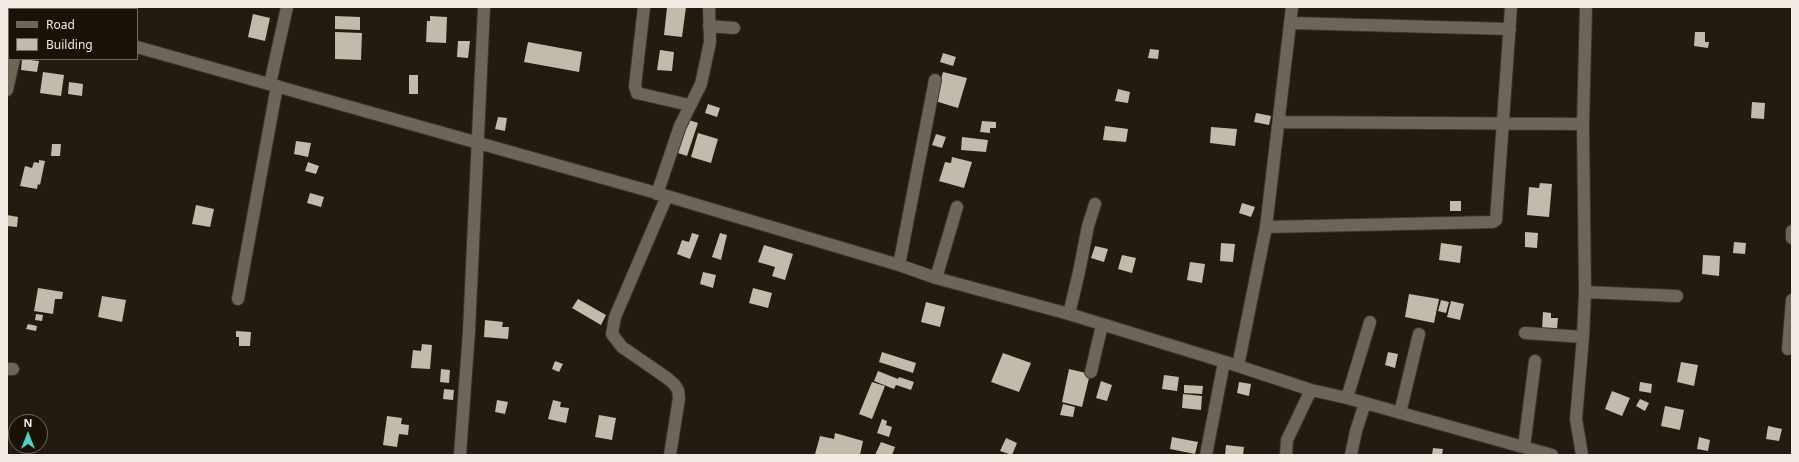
<!DOCTYPE html>
<html>
<head>
<meta charset="utf-8">
<style>
	body { margin:0 }
	#map { position:relative; width:1799px; height:462px; overflow:hidden; background:#231a10; font-family:"Noto Sans",sans-serif }
	canvas { display:block }
	.frame { position:absolute; inset:0; border:8px solid #f0eae3; pointer-events:none }
	.legend { position:absolute; left:8px; top:8px; width:130px; height:52px; box-sizing:border-box; background:#1a1107; border:1px solid #70685f; margin:0; padding:5px 7px; list-style:none; font-size:12px; color:#f0eae3 }
	.legend li { display:flex; align-items:center; gap:8px; height:20px }
	.legend b { width:20px; border:1px solid #70685f }
	.north { position:absolute; left:8px; top:414px; width:40px; height:40px; box-sizing:border-box; background:#1a1107; border:1px solid #70685f; border-radius:50%; rotate:0deg; font-size:11px; font-weight:700; line-height:16px; text-align:center; color:#f0eae3 }
	.north::after { content:''; display:block; margin:auto; width:14px; height:18px; background:#57cec2; clip-path:polygon(50% 0,100% 100%,50% 72%,0 100%) }
</style>
</head>
<body>
<div id="map">
<canvas width="1799" height="462"></canvas>
<div class="frame"></div>
<ul class="legend">
<li><b style="height:5px;background:#6f6458"></b>Road</li>
<li><b style="height:11px;background:#c0bbaa"></b>Building</li>
</ul>
<div class="north">N</div>
</div>
<script>
const c = document.querySelector('canvas').getContext('2d');
c.lineJoin = 'round';
function fillPath(path, color) { c.fillStyle = color; c.fill(path, 'evenodd'); }
const toPath = rows => new Path2D(rows.map(r => 'M' + r).join(''));
function stroke(path, color, width, dash) { c.strokeStyle = color; c.lineWidth = width; c.lineCap = dash ? 'butt' : 'round'; c.setLineDash(dash || []); c.stroke(path); }
fillPath(toPath([
	[667,7,686,7,682,37,664,35],
	[253,14,270,18,265,41,248,37],
	[335,16,360,17,360,30,335,29],
	[430,16,447,17,446,43,426,42,427,21,430,21],
	[335,32,362,33,361,60,335,59],
	[1695,32,1705,32,1705,42,1709,42,1708,48,1694,46],
	[458,41,470,41,468,58,457,57],
	[528,42,582,52,579,72,524,62],
	[1150,49,1159,50,1158,59,1148,58],
	[660,50,674,52,672,71,657,70],
	[943,53,956,57,953,66,940,62],
	[22,59,39,61,37,72,21,70],
	[43,72,64,75,61,96,40,93],
	[943,72,967,78,958,108,935,101],
	[409,75,418,75,418,94,409,94],
	[69,82,83,84,82,96,68,94],
	[1118,89,1130,92,1128,103,1115,101],
	[1752,102,1765,103,1764,119,1751,118],
	[708,104,720,108,717,117,705,113],
	[1256,113,1271,116,1269,125,1254,122],
	[498,117,507,118,505,131,495,129],
	[686,119,698,123,687,156,675,152],
	[982,121,996,122,996,128,990,128,990,133,980,132],
	[1105,126,1128,129,1126,142,1103,140],
	[1211,127,1237,129,1235,146,1210,143],
	[698,133,718,139,711,163,691,157],
	[936,134,946,137,942,148,932,145],
	[962,137,988,140,986,152,961,150],
	[296,141,311,143,308,157,294,154],
	[52,144,61,144,60,156,51,156],
	[952,157,972,162,964,188,939,181,945,162,951,163],
	[39,160,45,161,40,185,38,184,37,189,20,186,25,166,32,168,34,162,39,163],
	[308,162,319,166,316,174,305,171],
	[1540,183,1552,184,1549,217,1527,215,1529,187,1539,188],
	[310,193,324,197,321,207,307,203],
	[1450,201,1461,201,1461,211,1450,211],
	[1242,203,1255,207,1251,217,1239,213],
	[196,205,214,209,210,227,192,224],
	[7,215,18,217,17,227,7,226],
	[1525,232,1538,233,1537,248,1525,247],
	[692,233,699,235,690,259,677,254,682,240,689,242],
	[720,233,727,235,721,260,712,257],
	[1734,242,1746,243,1745,254,1733,253],
	[1221,243,1235,244,1233,262,1220,261],
	[1441,243,1462,246,1460,263,1439,260],
	[764,245,793,254,785,280,772,276,775,267,758,262],
	[1095,246,1108,249,1104,262,1091,258],
	[1122,255,1136,258,1132,273,1118,269],
	[1703,255,1720,256,1719,276,1702,274],
	[1190,262,1205,264,1202,283,1187,280],
	[703,272,716,275,713,288,700,284],
	[38,288,63,292,62,299,55,299,53,314,34,311],
	[753,288,772,293,768,308,749,303],
	[1409,294,1439,299,1434,323,1405,317],
	[102,296,126,300,122,322,98,317],
	[578,299,606,315,601,325,572,308],
	[1441,300,1449,302,1446,313,1438,311],
	[1451,301,1464,304,1460,320,1447,317],
	[926,302,945,307,940,327,921,322],
	[1543,312,1551,313,1551,318,1558,318,1557,329,1542,329],
	[36,314,43,315,42,321,35,320],
	[485,320,503,322,502,327,509,327,508,339,484,337],
	[28,324,37,326,36,331,26,329],
	[236,331,251,332,250,346,239,346,239,337,236,337],
	[422,344,432,345,430,369,411,368,413,350,421,351],
	[882,352,916,363,913,373,879,362],
	[1388,352,1398,354,1395,368,1385,365],
	[1003,353,1031,363,1019,392,991,382],
	[555,361,563,364,559,372,552,369],
	[1681,362,1698,365,1694,386,1677,382],
	[441,369,450,370,449,383,440,382],
	[1069,369,1090,374,1082,407,1062,402],
	[878,371,898,379,899,377,914,382,911,390,896,385,894,389,874,381],
	[1164,375,1179,377,1177,391,1162,389],
	[1101,381,1112,385,1107,401,1096,398],
	[872,382,885,386,872,419,859,414],
	[1239,382,1251,384,1249,396,1237,393],
	[1640,382,1652,384,1651,393,1639,391],
	[1184,385,1203,386,1202,394,1184,393],
	[444,389,454,390,453,400,443,399],
	[1612,391,1630,398,1622,416,1605,409],
	[1183,394,1202,396,1201,410,1182,408],
	[1640,399,1649,403,1645,411,1636,406],
	[497,400,508,402,505,414,495,412],
	[553,400,561,402,560,407,569,408,566,423,548,419],
	[1063,404,1075,407,1073,417,1060,415],
	[1665,406,1684,410,1680,430,1661,426],
	[599,415,616,418,612,440,595,437],
	[387,416,402,418,401,424,409,425,408,435,399,434,397,447,383,445],
	[882,419,887,421,886,425,892,427,889,437,877,433],
	[1768,426,1782,429,1779,441,1766,439],
	[835,433,863,441,860,455,815,454,820,436,834,439],
	[1172,437,1198,442,1195,454,1170,449],
	[1699,437,1710,440,1708,451,1697,449],
	[1006,438,1017,443,1012,455,1000,451],
	[881,442,895,447,892,455,875,455],
	[1226,445,1244,447,1243,455,1225,455],
	[1433,448,1443,449,1442,455,1432,455]
]), '#c0bbaa');
const minor = toPath([
	[644,7,635,86,637,93,689,105],
	[7,10,9,11],
	[1291,23,1510,29],
	[709,26,734,28],
	[137,47,667,196,899,265,936,278,1069,314,1238,366,1311,390,1347,398,1552,455],
	[270,84,287,7],
	[7,90,14,59],
	[1279,122,1583,124],
	[657,194,680,126,701,84,710,42,709,7],
	[667,196,615,317,612,334,622,347,667,378,674,384,678,390,679,398,670,455],
	[1266,227,1493,222,1496,220,1511,7],
	[1792,231,1792,238],
	[899,265,935,80],
	[936,278,957,207],
	[1585,292,1677,296],
	[238,299,277,86],
	[1069,314,1079,272,1088,226,1095,204],
	[1525,333,1583,337],
	[1788,349,1792,300],
	[1238,366,1266,227,1292,7],
	[7,369,13,369],
	[1091,372,1102,325],
	[1347,398,1370,322],
	[1400,413,1419,334],
	[1524,447,1535,361],
	[460,455,469,331,484,7],
	[1206,455,1224,362],
	[1286,455,1287,440,1311,390],
	[1351,455,1356,431,1365,403],
	[1582,455,1576,419,1583,337,1585,292,1583,124,1586,7]
]);
stroke(minor, '#3a332e', 14);
stroke(minor, '#6f6458', 12);
</script>
</body>
</html>
